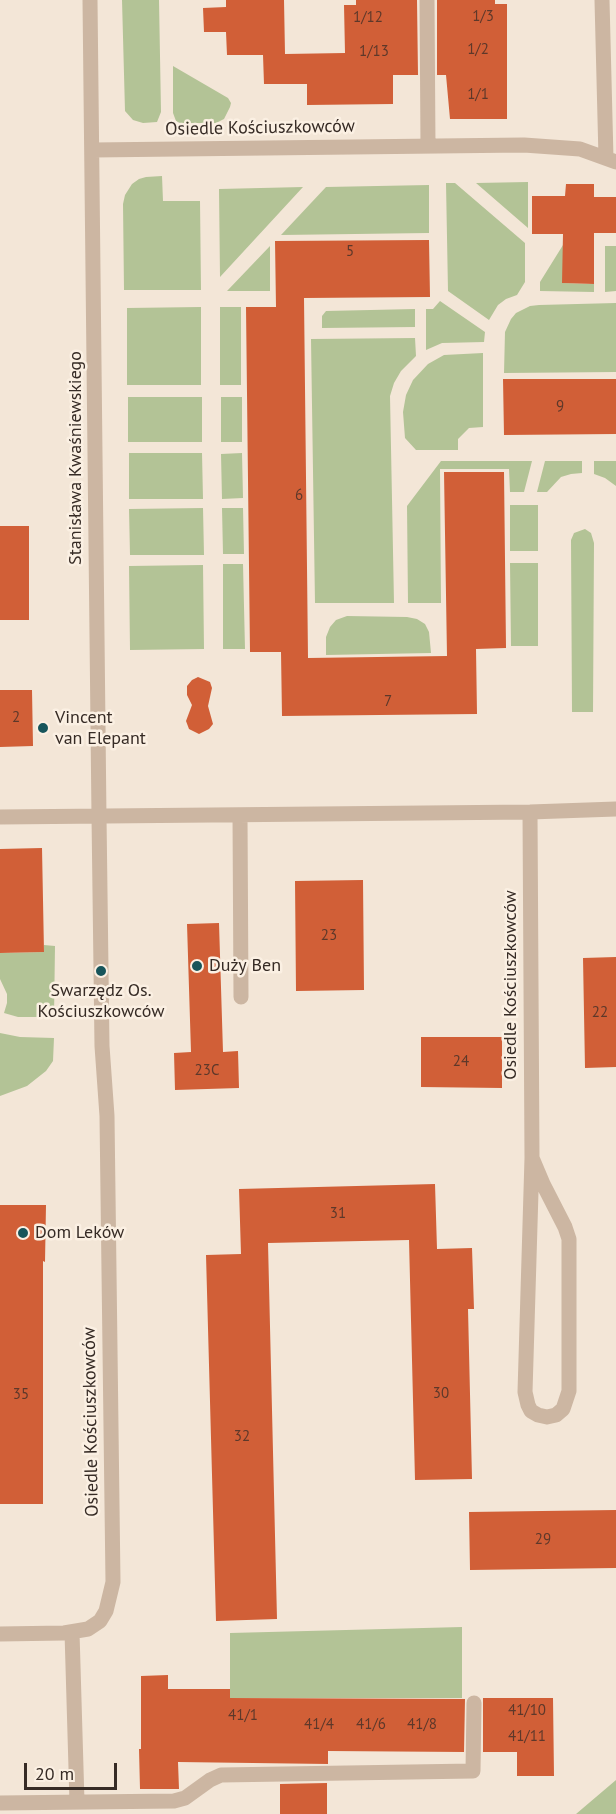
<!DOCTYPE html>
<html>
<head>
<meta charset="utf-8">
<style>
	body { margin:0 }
	#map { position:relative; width:616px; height:1814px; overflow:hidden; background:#f3e6d7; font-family:"PT Sans",sans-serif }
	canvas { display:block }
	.scale { position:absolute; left:24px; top:1763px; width:93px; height:27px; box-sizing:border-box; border:3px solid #362b25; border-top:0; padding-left:8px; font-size:18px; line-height:21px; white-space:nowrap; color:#362b25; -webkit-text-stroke:4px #fbf0e3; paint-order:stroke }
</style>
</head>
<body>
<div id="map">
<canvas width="616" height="1814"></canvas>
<div class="scale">20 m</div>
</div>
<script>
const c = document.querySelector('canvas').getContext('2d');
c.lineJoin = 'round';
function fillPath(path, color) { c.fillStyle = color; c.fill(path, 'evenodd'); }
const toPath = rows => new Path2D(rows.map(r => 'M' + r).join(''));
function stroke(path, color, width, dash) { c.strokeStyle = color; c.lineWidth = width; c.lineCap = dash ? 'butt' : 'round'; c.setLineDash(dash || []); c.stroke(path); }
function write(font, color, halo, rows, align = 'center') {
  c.font = font + ' "PT Sans",sans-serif'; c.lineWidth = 5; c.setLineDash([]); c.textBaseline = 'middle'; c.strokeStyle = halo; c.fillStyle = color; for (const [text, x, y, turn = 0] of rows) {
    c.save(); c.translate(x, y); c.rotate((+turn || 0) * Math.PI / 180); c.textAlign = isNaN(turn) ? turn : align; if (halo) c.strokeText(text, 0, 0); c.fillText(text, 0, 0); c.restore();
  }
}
fillPath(toPath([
	[122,0,159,0,161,112,157,122,143,123,133,120,125,111],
	[173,66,228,98,231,103,230,107,224,119,216,123,180,123,176,121,173,113],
	[162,176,163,201,200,201,201,290,124,290,123,204,125,195,132,184,139,179,146,177],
	[528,182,528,228,476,183],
	[446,183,455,183,525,243,525,282,517,295,506,299,498,305,489,320,448,291],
	[429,185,429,233,281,235,326,187],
	[303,187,220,277,219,189],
	[563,245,563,283,594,284,594,292,540,291,540,282],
	[270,246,270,291,227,291],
	[605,246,616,246,616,291,605,292],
	[440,301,485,332,484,342,442,343,426,350,426,309,433,309],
	[616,303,616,372,504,373,505,332,511,319,516,313,530,306,539,305],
	[201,307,201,385,127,385,127,308],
	[220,307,241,307,241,385,220,385],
	[415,309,415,327,322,328,322,316,326,311],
	[415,338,416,356,401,371,394,383,390,396,394,603,315,603,311,339],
	[483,353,483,427,469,428,458,439,458,450,416,450,405,438,403,412,406,395,413,380,428,364,444,355],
	[128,397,202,397,202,442,128,442],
	[221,397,242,397,242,442,221,442],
	[129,453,202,453,203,499,129,499],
	[242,453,243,498,222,499,221,454],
	[441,461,532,461,524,492,510,492,509,469,440,469,441,603,408,603,407,506],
	[545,461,582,461,582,473,571,474,561,477,547,492,537,492],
	[594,461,616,461,616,486,605,478,594,474],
	[510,505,538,505,538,551,510,551],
	[203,508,204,555,130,555,129,509],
	[222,508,243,508,244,554,223,554],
	[585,529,591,533,594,543,593,712,572,712,571,540,574,533],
	[510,563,538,563,538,646,511,646],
	[223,564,243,564,245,649,223,649],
	[203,565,204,649,130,650,129,566],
	[347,616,407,617,417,619,425,624,429,632,431,653,326,655,326,637,330,627,336,620],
	[44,945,55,946,54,1017,18,1017,4,1013,7,1003,7,994,0,979,0,953,44,952],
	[0,1033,20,1037,54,1038,53,1061,46,1071,27,1086,0,1096],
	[462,1627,462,1698,230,1698,230,1633],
	[616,1780,616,1814,576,1814]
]), '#b3c396');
fillPath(toPath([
	[226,0,284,0,285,54,345,53,344,5,356,5,356,0,417,0,418,75,393,75,393,104,307,105,307,84,264,84,263,55,227,55,226,32,204,32,203,8,226,7],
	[437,0,495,0,495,4,507,4,507,119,450,119,446,75,437,75],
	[566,184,594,184,594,197,616,197,616,233,594,233,594,284,562,283,563,234,532,234,532,196,565,196],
	[429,240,430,297,304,298,308,658,447,656,444,472,504,472,506,648,476,649,477,714,282,716,281,652,250,652,246,307,276,307,275,241],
	[503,379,616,379,616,434,504,435],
	[0,526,29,526,29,620,0,620],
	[198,677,210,682,212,688,208,706,213,724,209,729,199,734,189,729,186,721,192,705,187,695,187,686,192,680],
	[0,690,32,690,33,746,0,747],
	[42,848,44,952,0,953,0,849],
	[363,880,364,990,296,991,295,881],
	[219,923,223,1052,238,1051,239,1088,175,1090,174,1053,191,1052,187,924],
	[616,957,616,1067,585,1068,583,958],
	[421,1037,502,1037,502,1088,421,1087],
	[435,1184,437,1249,472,1248,474,1309,468,1309,472,1479,415,1480,409,1240,268,1243,277,1619,216,1621,206,1255,241,1254,239,1189],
	[0,1205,46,1205,45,1262,43,1261,43,1504,0,1504],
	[616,1510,616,1568,470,1570,469,1512],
	[168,1675,168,1689,230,1689,230,1698,465,1699,464,1752,328,1751,328,1764,178,1762,179,1789,140,1789,139,1749,141,1749,141,1676],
	[483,1698,553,1698,554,1776,517,1776,517,1752,483,1752],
	[327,1783,327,1814,280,1814,280,1784]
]), '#d15f37');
stroke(toPath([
	[427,0,428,145],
	[602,0,606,158],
	[93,150,524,145,580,149,616,162],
	[530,812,532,1158,525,1392,528,1405,531,1411,538,1415,547,1417,556,1415,563,1409,569,1391,569,1239,565,1227,543,1184,532,1158],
	[240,815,241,997],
	[0,817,530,812,616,809],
	[72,1632,77,1802],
	[0,1634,64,1633,88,1629,100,1621,106,1611,113,1582,107,1116,102,1046,99,816,90,0],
	[0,1803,174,1801,185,1798,210,1780,221,1775,473,1771,474,1703]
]), '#ccb6a2', 15);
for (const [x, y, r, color] of [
	[43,728,6,"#17555b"],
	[197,966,6,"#17555b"],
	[101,971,6,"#17555b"],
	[23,1233,6,"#17555b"]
]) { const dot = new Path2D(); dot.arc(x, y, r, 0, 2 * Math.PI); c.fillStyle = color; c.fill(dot); stroke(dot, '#fbf0e3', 2); }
write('15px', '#5d382a', null, [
	["1/3",483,17],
	["1/12",368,18],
	["1/2",478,50],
	["1/13",374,52],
	["1/1",478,95],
	["5",350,252],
	["9",560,407],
	["6",299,496],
	["7",388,702],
	["2",16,718],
	["23",329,936],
	["22",600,1013],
	["24",461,1062],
	["23C",207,1071],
	["31",338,1214],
	["30",441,1394],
	["35",21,1395],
	["32",242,1437],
	["29",543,1540],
	["41/10",527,1711],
	["41/1",243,1716],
	["41/4",319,1725],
	["41/6",371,1725],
	["41/8",422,1725],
	["41/11",527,1737]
]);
write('18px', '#362b25', '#fbf0e3', [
	["Osiedle Kościuszkowców",260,128,-1],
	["Stanisława Kwaśniewskiego",76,458,-90],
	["Osiedle Kościuszkowców",511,985,-90],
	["Osiedle Kościuszkowców",91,1422,-91]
]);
write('18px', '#362b25', '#fbf0e3', [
	["Vincent",55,718],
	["van Elepant",55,739],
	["Duży Ben",209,966],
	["Swarzędz Os.",101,991,"center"],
	["Kościuszkowców",101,1012,"center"],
	["Dom Leków",35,1233]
], 'left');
</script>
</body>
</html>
